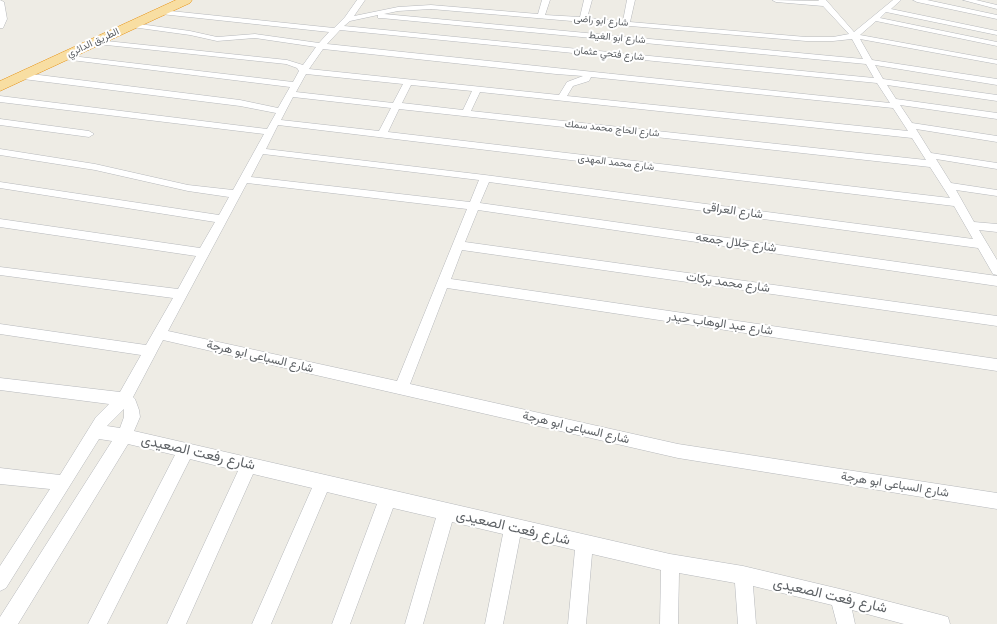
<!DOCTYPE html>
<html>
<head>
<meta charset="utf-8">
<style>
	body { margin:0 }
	canvas { display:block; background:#eeece5 }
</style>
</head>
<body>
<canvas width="997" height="624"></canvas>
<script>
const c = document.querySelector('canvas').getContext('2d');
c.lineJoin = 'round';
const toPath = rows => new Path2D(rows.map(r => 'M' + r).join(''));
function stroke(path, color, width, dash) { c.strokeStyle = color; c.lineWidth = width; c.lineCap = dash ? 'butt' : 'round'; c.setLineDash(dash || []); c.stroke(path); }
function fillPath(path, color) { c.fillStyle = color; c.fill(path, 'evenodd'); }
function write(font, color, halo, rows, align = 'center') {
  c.font = font + ' "Varela Round",Vazirmatn,sans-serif'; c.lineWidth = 4; c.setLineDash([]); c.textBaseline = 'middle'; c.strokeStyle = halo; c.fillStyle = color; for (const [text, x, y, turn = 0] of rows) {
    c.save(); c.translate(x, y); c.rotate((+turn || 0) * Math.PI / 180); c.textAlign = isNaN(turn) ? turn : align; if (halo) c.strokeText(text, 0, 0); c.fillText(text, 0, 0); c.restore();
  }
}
const minor = toPath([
	[0,0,4,2,7,19,3,28,0,28,0,0],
	[357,0,365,0,354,16,398,7,431,5,538,14,542,0,550,0,545,15,580,17,584,0,592,0,587,18,623,21,627,0,635,0,630,22,806,37,833,37,849,34,823,6,776,2,772,0,819,1,818,0,826,0,854,32,893,0,901,0,891,9,997,31,997,35,886,12,880,18,997,42,997,46,876,21,860,35,997,60,997,64,860,39,872,60,997,79,997,85,875,65,883,79,997,95,997,101,887,85,896,99,997,113,997,119,900,105,912,123,997,136,997,142,916,129,931,153,997,163,997,169,936,159,951,183,997,190,997,196,956,190,974,222,997,224,997,232,979,230,997,260,997,275,993,274,978,248,489,182,480,203,997,276,997,286,478,210,465,242,997,316,997,326,462,250,451,279,997,359,997,371,447,288,410,384,678,444,997,493,997,509,678,458,163,340,133,397,135,399,139,410,140,417,134,431,670,554,743,566,840,589,941,615,948,617,950,624,904,624,852,610,855,624,837,624,832,605,753,586,756,624,738,624,735,583,679,573,678,624,660,624,661,570,592,554,586,624,568,624,575,550,520,537,503,624,485,624,503,534,452,522,423,624,405,624,436,518,393,508,350,624,332,624,377,504,327,492,271,624,252,624,312,488,253,474,186,624,167,624,238,471,190,459,107,624,88,624,175,455,128,444,18,624,0,624,0,617,112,441,99,439,6,588,0,591,0,566,50,489,0,484,0,468,60,475,96,417,109,404,0,390,0,378,120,392,141,355,0,334,0,324,146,345,173,298,0,275,0,267,178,289,196,256,0,227,0,219,200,248,215,222,0,188,0,182,219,215,229,197,188,191,95,170,0,155,0,149,95,164,188,185,233,190,264,134,0,102,0,96,267,129,276,113,240,106,23,79,19,76,23,73,240,100,278,108,290,87,63,59,59,57,63,55,293,82,299,71,297,68,286,64,97,44,93,42,97,40,287,60,303,65,316,47,255,38,217,41,190,35,132,27,128,25,132,23,190,31,217,37,255,34,319,43,329,32,161,14,157,12,161,10,334,28,345,17,357,0],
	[431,9,806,41,833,41,852,39,863,59,384,14,398,11,431,9],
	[378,15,378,18,381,18,866,64,874,78,344,26,350,21,378,15],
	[340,30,877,83,890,103,327,44,340,30],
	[323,49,556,74,583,76,567,82,559,95,309,69,323,49],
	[306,74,403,84,393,103,296,92,306,74],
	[591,77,893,108,908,131,567,96,573,86,589,81,591,77],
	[411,85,472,91,463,110,402,103,411,85],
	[480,92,912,138,926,160,471,111,480,92],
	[293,97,391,108,379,131,281,120,293,97],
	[399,109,930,167,950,198,388,132,399,109],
	[278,125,954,206,973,239,485,175,266,149,278,125],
	[263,154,479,180,470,202,251,177,263,154],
	[247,183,467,209,397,381,168,331,247,183],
	[124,409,124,417,120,428,107,426,124,409],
	[913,0,927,0,997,15,997,19,917,2,913,0],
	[963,0,976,0,997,5,997,9,963,0],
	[0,119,89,131,94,134,89,137,0,125,0,119]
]);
const trunk = toPath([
	[176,0,192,0,190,3,0,91,0,81,176,0]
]);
stroke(minor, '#b6b8bb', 1);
stroke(trunk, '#e58f0f', 1);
fillPath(minor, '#fff');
fillPath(trunk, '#f8dea2');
write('10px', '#5d6165', '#fff', [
	["شارع ابو راضى",601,21,5],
	["شارع ابو الغيط",617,38,5],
	["الطريق الدائري",93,43,-25],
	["شارع فتحي عثمان",609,54,6],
	["شارع الحاج محمد سمك",612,129,6],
	["شارع محمد المهدى",616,163,7]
]);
write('12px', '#5d6165', '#fff', [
	["شارع العراقى",733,211,8],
	["شارع جلال جمعه",736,243,8],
	["شارع محمد بركات",728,283,8],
	["شارع عبد الوهاب حيدر",720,324,8],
	["شارع السباعى ابو هرجة",260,357,13],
	["شارع السباعى ابو هرجة",576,428,13],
	["شارع السباعى ابو هرجة",895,485,9]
]);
write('14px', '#5d6165', '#fff', [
	["شارع رفعت الصعيدى",198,453,13],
	["شارع رفعت الصعيدى",513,528,13],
	["شارع رفعت الصعيدى",830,596,13]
]);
</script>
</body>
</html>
